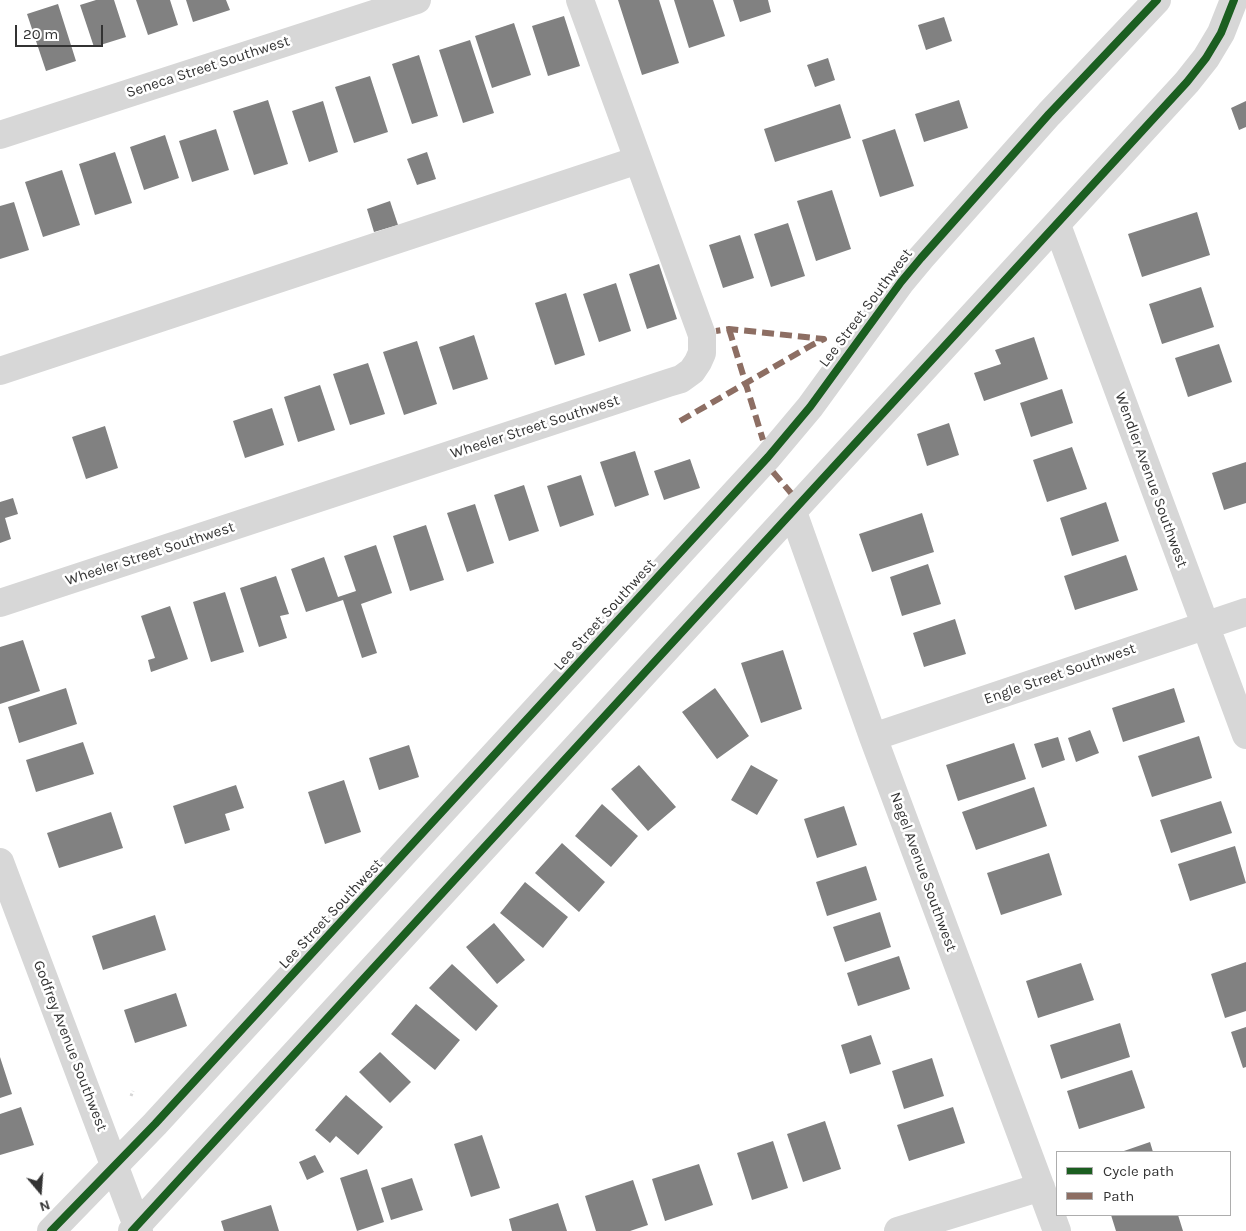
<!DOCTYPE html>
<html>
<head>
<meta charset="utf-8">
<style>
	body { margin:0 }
	#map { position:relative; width:1246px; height:1231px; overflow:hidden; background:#fff; font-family:Karla,sans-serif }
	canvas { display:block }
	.legend { position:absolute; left:1056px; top:1151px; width:175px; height:65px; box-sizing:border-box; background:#fff; border:1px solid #adadad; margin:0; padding:6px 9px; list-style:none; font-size:15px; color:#333 }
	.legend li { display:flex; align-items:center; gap:10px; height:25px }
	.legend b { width:25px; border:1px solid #adadad }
	.north { position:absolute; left:15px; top:1166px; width:50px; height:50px; -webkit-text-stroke:4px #fff; paint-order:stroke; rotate:162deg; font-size:14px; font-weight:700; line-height:20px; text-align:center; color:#333 }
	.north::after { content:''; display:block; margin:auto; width:18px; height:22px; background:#333; clip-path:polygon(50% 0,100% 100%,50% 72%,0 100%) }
	.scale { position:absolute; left:15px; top:25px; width:88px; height:22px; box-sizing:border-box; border:2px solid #333; border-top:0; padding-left:6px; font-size:15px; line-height:18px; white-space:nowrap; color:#333; -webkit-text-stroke:4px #fff; paint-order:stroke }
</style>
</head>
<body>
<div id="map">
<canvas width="1246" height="1231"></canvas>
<ul class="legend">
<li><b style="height:6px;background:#1b5e20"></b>Cycle path</li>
<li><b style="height:6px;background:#8d6e63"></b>Path</li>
</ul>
<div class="north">N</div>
<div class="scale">20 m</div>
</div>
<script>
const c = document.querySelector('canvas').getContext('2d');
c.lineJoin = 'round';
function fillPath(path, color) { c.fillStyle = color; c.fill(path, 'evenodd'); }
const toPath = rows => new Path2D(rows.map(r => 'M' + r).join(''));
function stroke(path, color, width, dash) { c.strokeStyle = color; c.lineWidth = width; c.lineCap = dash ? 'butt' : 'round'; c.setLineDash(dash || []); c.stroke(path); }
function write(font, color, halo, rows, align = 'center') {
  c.font = font + ' Karla,sans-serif'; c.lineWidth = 5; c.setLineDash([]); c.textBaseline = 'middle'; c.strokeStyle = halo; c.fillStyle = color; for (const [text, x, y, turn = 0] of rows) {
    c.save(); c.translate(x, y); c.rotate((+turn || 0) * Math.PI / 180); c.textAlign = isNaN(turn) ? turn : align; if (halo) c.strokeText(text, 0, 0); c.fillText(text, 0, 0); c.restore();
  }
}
fillPath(toPath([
	[96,0,114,0,126,37,94,47,80,5],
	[136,0,170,0,178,25,148,35],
	[186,0,226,0,230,10,193,22],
	[618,0,659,0,679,63,642,75],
	[674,0,713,0,725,36,689,48],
	[733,0,768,0,771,12,740,22],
	[58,4,76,61,46,71,27,14],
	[564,16,580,66,548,76,532,26],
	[944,17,952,41,926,50,918,25],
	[514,23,531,75,492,88,475,36],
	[470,40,494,113,463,123,439,50],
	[419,55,438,116,412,124,392,64],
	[828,58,835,80,815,87,807,65],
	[370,76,388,132,354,143,335,87],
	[268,100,288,164,254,175,233,111],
	[959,100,968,128,924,142,915,114],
	[323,101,338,152,309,162,292,111],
	[1246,101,1246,127,1239,130,1231,108],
	[840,104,851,138,775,162,764,129],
	[216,129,229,170,192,182,179,141],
	[895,129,914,186,880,197,862,140],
	[165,135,179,178,144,190,130,147],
	[115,152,132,203,95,215,79,164],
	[427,152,436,179,417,185,407,159],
	[62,170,80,225,43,237,25,182],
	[832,190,851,249,816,261,797,201],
	[390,201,398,225,374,232,367,209],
	[14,202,29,250,0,259,0,206],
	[1197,212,1210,255,1142,277,1128,234],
	[788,223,805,276,771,287,754,234],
	[740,235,754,278,723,288,709,245],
	[659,264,677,319,647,329,629,274],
	[616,283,631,331,599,342,583,294],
	[1201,287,1214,327,1162,344,1149,304],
	[566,293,585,355,555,365,535,303],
	[474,335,488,379,453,390,439,347],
	[1034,337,1048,379,984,401,974,373,1001,364,995,350],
	[417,341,437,404,404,415,383,352],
	[1219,344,1232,382,1188,397,1175,358],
	[368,363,385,414,350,425,333,374],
	[320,385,335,430,298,442,284,397],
	[1062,389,1073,423,1031,437,1020,403],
	[272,408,284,445,245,458,233,421],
	[949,423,959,455,927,466,917,434],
	[105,426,118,468,86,479,72,437],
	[1072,447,1087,489,1047,502,1033,460],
	[635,451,649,495,615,507,600,462],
	[690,459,700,488,664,500,654,471],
	[1246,462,1246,503,1224,510,1212,473],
	[581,475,594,515,560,527,547,486],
	[524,485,539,531,509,541,494,495],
	[13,498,18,514,5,518,11,539,0,543,0,502],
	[1106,502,1119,541,1072,556,1060,518],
	[475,504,494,563,467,572,447,513],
	[922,513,934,552,872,572,859,534],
	[426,525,444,580,410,591,393,536],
	[376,545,392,593,361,604,377,653,362,658,343,600,306,612,291,569,324,557,338,597,356,591,344,556],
	[1126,555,1138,590,1075,610,1064,576],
	[928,564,941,604,902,616,890,577],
	[276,576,289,614,280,616,287,638,259,647,240,588],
	[225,592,244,652,211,662,193,602],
	[170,606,188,659,151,672,148,660,155,658,141,616],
	[955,619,966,654,924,667,913,633],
	[23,640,40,691,0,704,0,647],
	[783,650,802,709,761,723,741,663],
	[66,688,77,724,19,743,8,707],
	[715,688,749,736,717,759,682,712],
	[1174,688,1185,722,1123,742,1112,708],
	[1090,730,1099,753,1076,762,1068,738],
	[1199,736,1212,778,1152,797,1138,756],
	[1058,737,1065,760,1042,768,1034,744],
	[83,742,94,774,36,792,26,760],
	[1014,743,1026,779,958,801,946,765],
	[409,745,419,777,379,790,369,758],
	[639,765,676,807,648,831,611,789],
	[751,765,778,780,757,815,731,800],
	[344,780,361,832,325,844,308,792],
	[236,785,244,808,225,814,230,830,185,844,173,806],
	[1034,787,1047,826,976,850,962,812],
	[1221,801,1232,833,1171,853,1160,820],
	[602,804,638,836,611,867,575,836],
	[844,806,857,845,817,858,804,819],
	[111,812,123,848,59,868,47,833],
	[562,843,605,882,579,912,535,873],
	[1235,846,1246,883,1190,901,1178,864],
	[1049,853,1062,895,1001,915,987,873],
	[866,866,877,900,827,916,816,882],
	[525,882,568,917,543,948,500,913],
	[880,912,891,947,845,962,833,927],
	[155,915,166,950,103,970,92,936],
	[494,923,525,960,497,984,466,947],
	[899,956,910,989,858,1006,847,973],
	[1246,962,1246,1011,1225,1018,1211,974],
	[1081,963,1094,1000,1038,1018,1026,981],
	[452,964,498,1006,476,1031,429,988],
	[176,993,187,1026,135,1043,124,1010],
	[416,1004,460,1040,435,1070,391,1034],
	[1120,1023,1130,1057,1061,1079,1050,1045],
	[1246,1027,1246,1067,1243,1068,1231,1032],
	[871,1035,881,1064,850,1074,841,1045],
	[380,1052,411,1082,390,1103,359,1072],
	[0,1057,12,1094,0,1098],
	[932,1058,944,1096,904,1109,892,1071],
	[1132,1070,1145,1108,1079,1129,1067,1091],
	[346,1095,383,1127,358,1155,336,1136,330,1143,315,1130],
	[21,1107,34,1145,0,1155,0,1114],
	[953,1107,965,1143,909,1161,897,1125],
	[825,1121,841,1169,803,1182,787,1134],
	[482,1135,500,1188,471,1197,454,1144],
	[773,1141,788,1188,752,1200,737,1153],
	[1150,1142,1153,1152,1121,1152],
	[315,1155,324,1172,307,1180,299,1162],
	[699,1164,713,1205,665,1221,652,1179],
	[367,1169,384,1222,357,1231,340,1178],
	[412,1178,423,1210,391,1220,381,1188],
	[633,1180,648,1225,630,1231,596,1231,585,1196],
	[558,1203,567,1231,512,1231,509,1219],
	[271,1205,279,1231,224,1231,221,1221],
	[1111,1215,1178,1215,1183,1231,1116,1231]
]), '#818181');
stroke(toPath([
	[131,1096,133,1091]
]), '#d6d6d6', 3, [2.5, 2.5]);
stroke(toPath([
	[0,135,417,0],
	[1057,225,1246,735],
	[0,371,638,160],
	[793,512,873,737,1057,1231],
	[0,603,668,383,681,379,692,371,698,362,702,353,702,335,580,0],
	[873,737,1246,612],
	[0,862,139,1231],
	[51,1231,155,1124,768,457,810,407,901,282,921,258,1049,114,1157,0],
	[132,1231,1187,82,1206,58,1221,33,1234,0],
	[898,1231,1041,1187]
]), '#d7d7d7', 28);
stroke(toPath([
	[729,329,763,440],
	[680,421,812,345,824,339,729,329,716,331],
	[773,472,791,493]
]), '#8d6e63', 6, [12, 6]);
stroke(toPath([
	[51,1231,155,1124,768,457,810,407,901,282,921,258,1049,114,1157,0],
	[132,1231,1187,82,1206,58,1221,33,1234,0]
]), '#1b5e20', 8);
write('15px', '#333', '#fff', [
	["Seneca Street Southwest",208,67,-18],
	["Lee Street Southwest",866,308,-53],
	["Wheeler Street Southwest",535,427,-18],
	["Wendler Avenue Southwest",1151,480,70],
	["Wheeler Street Southwest",150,554,-18],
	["Lee Street Southwest",605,615,-48],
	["Engle Street Southwest",1060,674,-19],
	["Nagel Avenue Southwest",923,872,70],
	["Lee Street Southwest",331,914,-47],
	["Godfrey Avenue Southwest",70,1046,69]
]);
</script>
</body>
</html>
